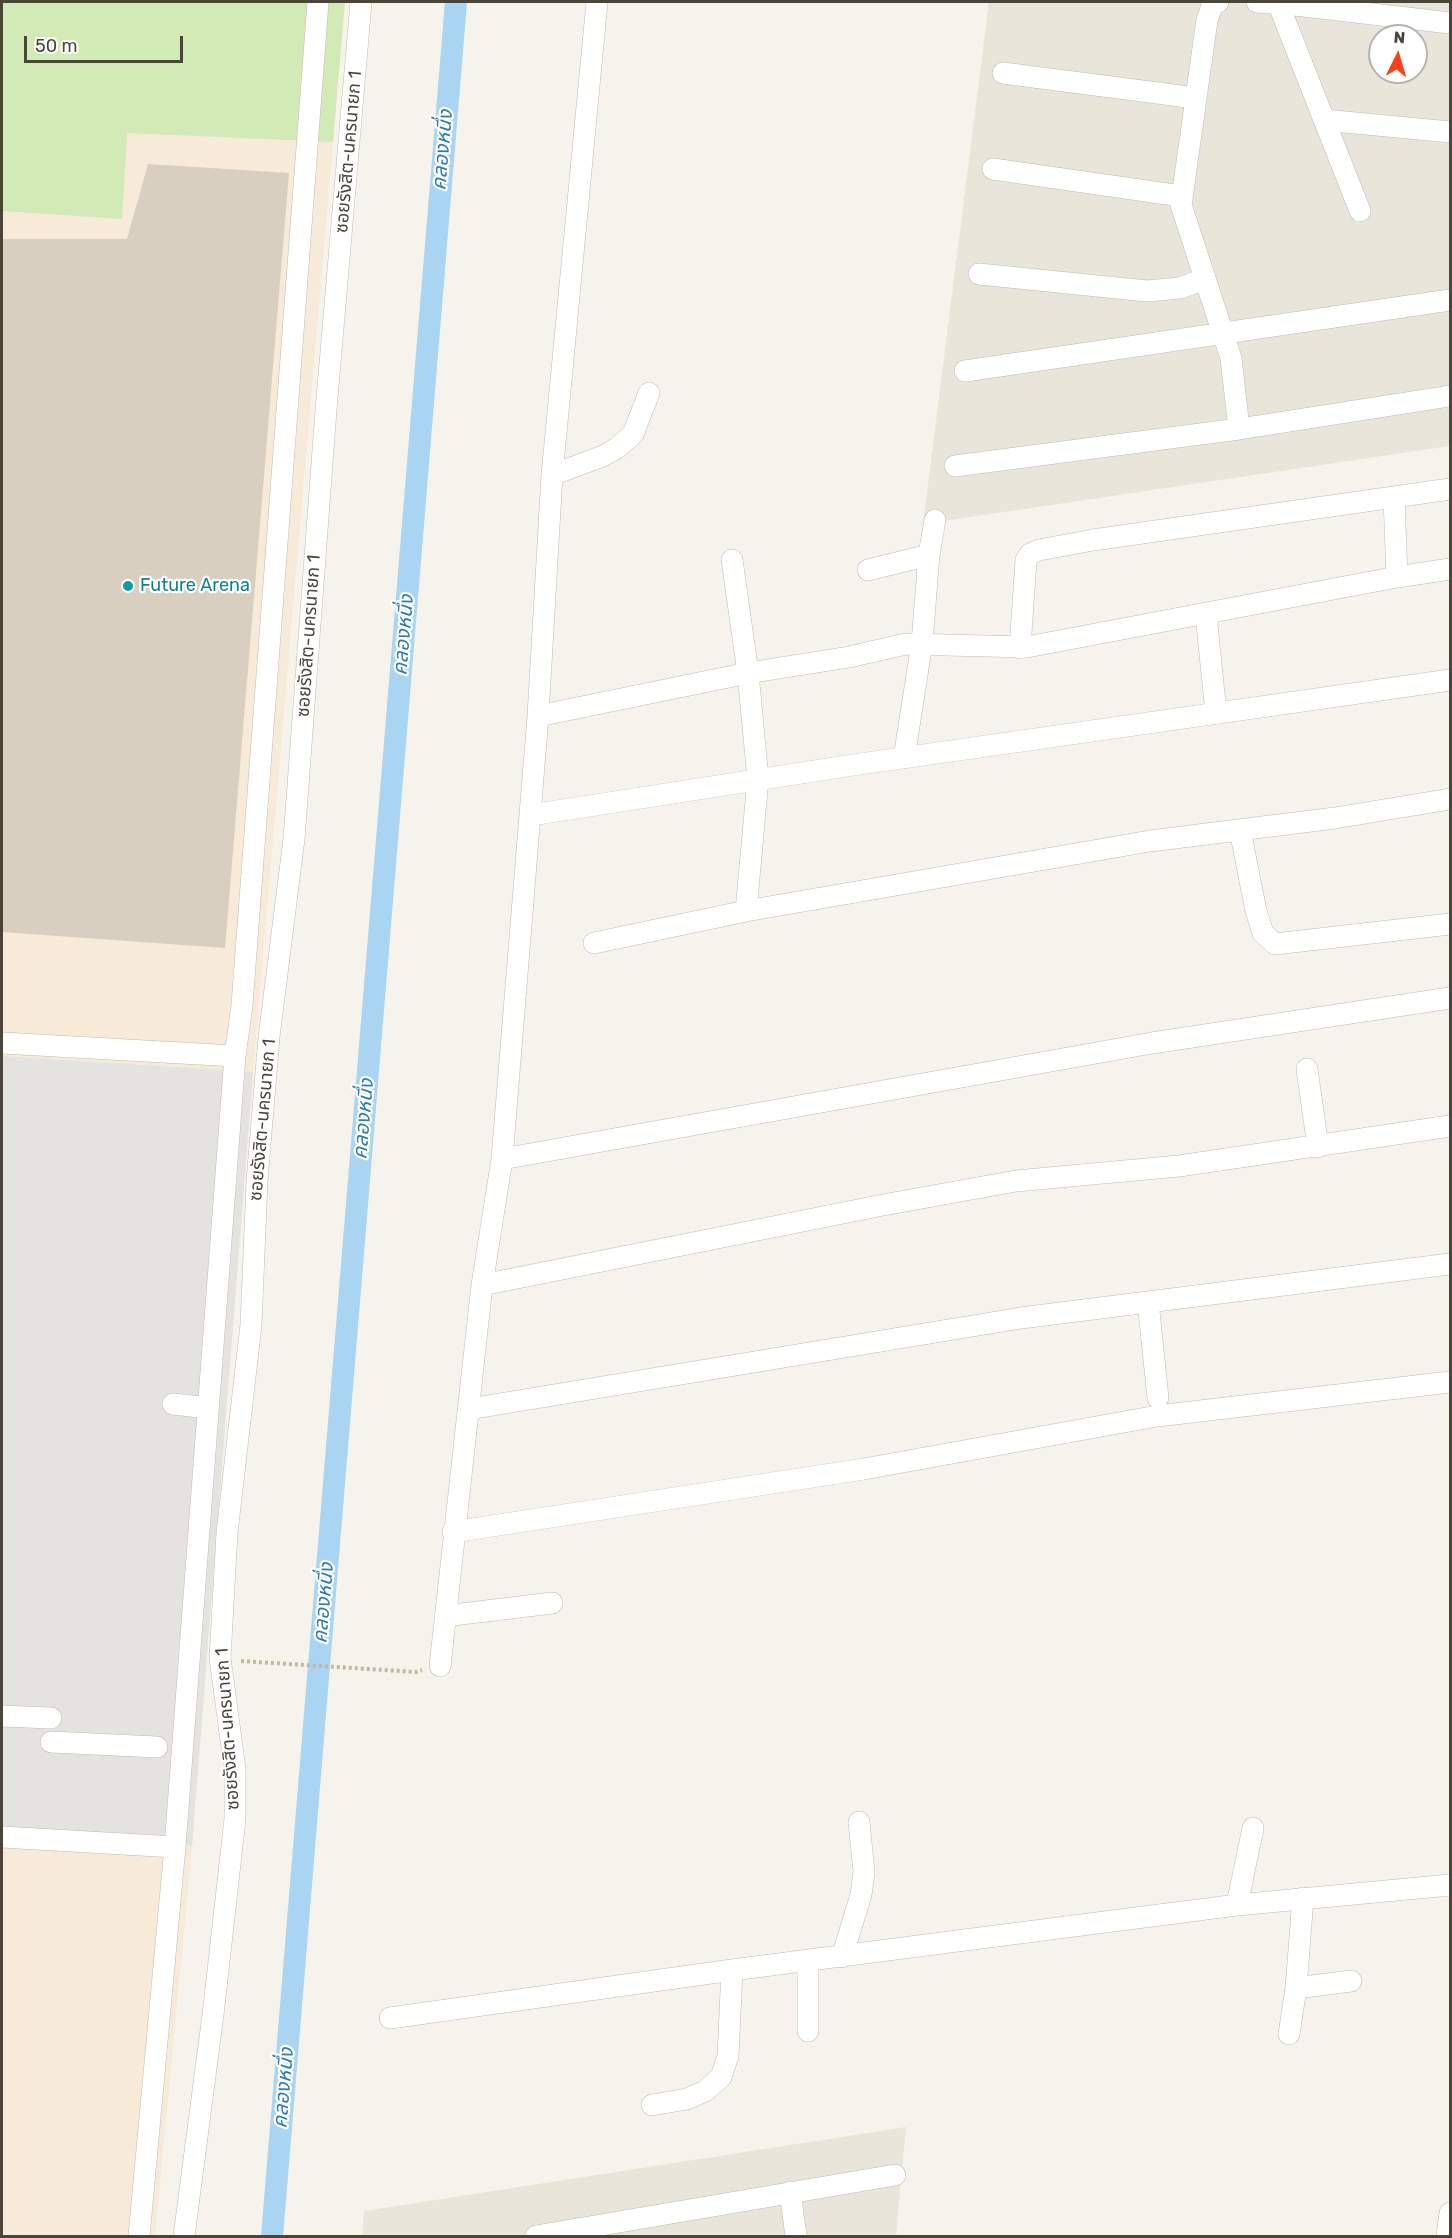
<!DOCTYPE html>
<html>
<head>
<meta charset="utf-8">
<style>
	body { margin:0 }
	#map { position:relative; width:1452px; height:2238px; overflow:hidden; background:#f6f3ec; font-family:Rubik,sans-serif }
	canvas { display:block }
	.frame { position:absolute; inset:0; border:3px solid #4b4439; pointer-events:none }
	.north { position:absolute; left:1368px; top:24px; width:60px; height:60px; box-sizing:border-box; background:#fff; border:2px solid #b7b4b0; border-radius:50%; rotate:5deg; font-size:16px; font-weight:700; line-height:24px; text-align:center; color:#4b4439 }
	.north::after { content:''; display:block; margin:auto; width:21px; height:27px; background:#fc3f1d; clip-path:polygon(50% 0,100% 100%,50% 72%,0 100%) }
	.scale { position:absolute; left:24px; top:36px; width:159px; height:27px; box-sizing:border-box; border:3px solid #4b4439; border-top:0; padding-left:8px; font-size:18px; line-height:21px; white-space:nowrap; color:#4b4439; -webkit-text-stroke:4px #fff; paint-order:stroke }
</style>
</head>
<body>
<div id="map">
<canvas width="1452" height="2238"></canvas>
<div class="frame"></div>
<div class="north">N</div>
<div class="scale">50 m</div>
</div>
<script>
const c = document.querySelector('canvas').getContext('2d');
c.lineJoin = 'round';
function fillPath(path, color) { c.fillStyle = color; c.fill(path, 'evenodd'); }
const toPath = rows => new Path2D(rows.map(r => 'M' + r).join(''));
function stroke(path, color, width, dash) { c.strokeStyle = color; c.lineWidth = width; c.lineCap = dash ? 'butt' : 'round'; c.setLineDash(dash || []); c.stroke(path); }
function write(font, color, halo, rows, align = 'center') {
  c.font = font + ' Rubik,"Noto Sans Thai",sans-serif'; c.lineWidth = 4.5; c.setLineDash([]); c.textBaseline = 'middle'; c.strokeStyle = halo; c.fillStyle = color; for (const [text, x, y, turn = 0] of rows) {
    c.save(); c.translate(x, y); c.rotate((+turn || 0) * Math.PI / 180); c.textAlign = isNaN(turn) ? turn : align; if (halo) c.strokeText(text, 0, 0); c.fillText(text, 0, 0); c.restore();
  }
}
fillPath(toPath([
	[989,2,1450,2,1450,446,923,524],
	[1380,36,1416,36,1416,72,1380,72],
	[906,2127,896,2236,362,2236,364,2211]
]), '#eae5da');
fillPath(toPath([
	[2,2,345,2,253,1072,192,1846,155,2236,2,2236]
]), '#f7ead8');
fillPath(toPath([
	[2,2,345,2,333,142,127,133,122,219,2,211]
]), '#d2eab5');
fillPath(toPath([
	[2,1056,253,1072,192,1846,2,1833]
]), '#e5e3e0');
stroke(toPath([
	[272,2236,456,2]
]), '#a9d4f2', 22);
fillPath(toPath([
	[148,164,289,173,225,948,2,932,2,239,127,239]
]), '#d8cfc1');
const minor = toPath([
	[1218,2,1213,3,1207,20,1181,205,1231,358,1239,429],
	[1257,2,1268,3,1280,2],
	[1003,73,1196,98],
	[1324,120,1450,132],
	[993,169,1181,196],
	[1360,211,1278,3,1450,23],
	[979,274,1147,291,1180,288,1205,279],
	[965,371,1450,300],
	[955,466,1239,429,1450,396],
	[552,475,603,456,617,448,633,434,649,393],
	[868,570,929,555],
	[1397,577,1450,569],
	[1206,615,1216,713],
	[1020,648,1026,560,1030,554,1039,550,1093,540,1450,489],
	[538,716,748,673,849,657,906,644,1027,647,1397,577,1394,497],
	[904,758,922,643,929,555,935,520],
	[531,815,853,765,1450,680],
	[1240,830,1256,911,1263,933,1275,944,1450,924],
	[746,911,1150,841,1335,818,1450,799],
	[594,943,746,911,758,779,748,673,732,560],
	[2,1043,235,1056,175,1847,139,2236],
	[235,1056,242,1005,318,2],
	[1307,1069,1318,1147],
	[502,1159,1152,1043,1450,998],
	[482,1285,883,1205,1016,1181,1179,1166,1450,1126],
	[1148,1302,1158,1398],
	[173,1404,208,1408],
	[469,1409,1021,1318,1450,1264],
	[453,1532,864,1469,1157,1416,1450,1382],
	[445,1616,552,1603],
	[440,1666,482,1285,502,1159,538,716,552,475,597,2],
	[2,1716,51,1718],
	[51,1742,157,1747],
	[2,1837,175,1847],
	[1237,1905,1253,1828],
	[842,1957,861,1895,864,1872,859,1822],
	[808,1961,808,2031],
	[1296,1988,1351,1981],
	[390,2018,732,1970,1237,1905,1450,1885],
	[1289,2034,1296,1988,1303,1898],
	[652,2105,687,2099,705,2091,721,2077,728,2056,732,1970],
	[790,2192,796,2236],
	[184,2236,213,2015,235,1819,235,1769,220,1658,227,1533,251,1325,257,1181,269,1037,294,839,326,410,361,2],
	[536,2236,895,2175],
	[1447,2236,1450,2213]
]);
stroke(minor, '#c2bbae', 22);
stroke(toPath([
	[241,1661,416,1672,422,1670]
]), '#c4b79f', 4, [3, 3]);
stroke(minor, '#fff', 21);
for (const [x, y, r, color] of [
	[128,586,6,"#0f9aa8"]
]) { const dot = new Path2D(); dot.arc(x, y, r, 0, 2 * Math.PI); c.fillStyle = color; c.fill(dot); stroke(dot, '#fff', 2); }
write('18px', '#4b4439', '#fff', [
	["ซอยรังสิต-นครนายก 1",349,152,-85],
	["ซอยรังสิต-นครนายก 1",309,636,-86],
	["ซอยรังสิต-นครนายก 1",263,1120,-85],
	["ซอยรังสิต-นครนายก 1",228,1729,-94]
]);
write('18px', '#0d838f', '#fff', [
	["Future Arena",140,586]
], 'left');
write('italic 20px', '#2e7ab2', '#fff', [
	["คลองหนึ่ง",443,150,-85],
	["คลองหนึ่ง",404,635,-85],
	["คลองหนึ่ง",364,1119,-85],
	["คลองหนึ่ง",324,1603,-85],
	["คลองหนึ่ง",284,2088,-85]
]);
</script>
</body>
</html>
